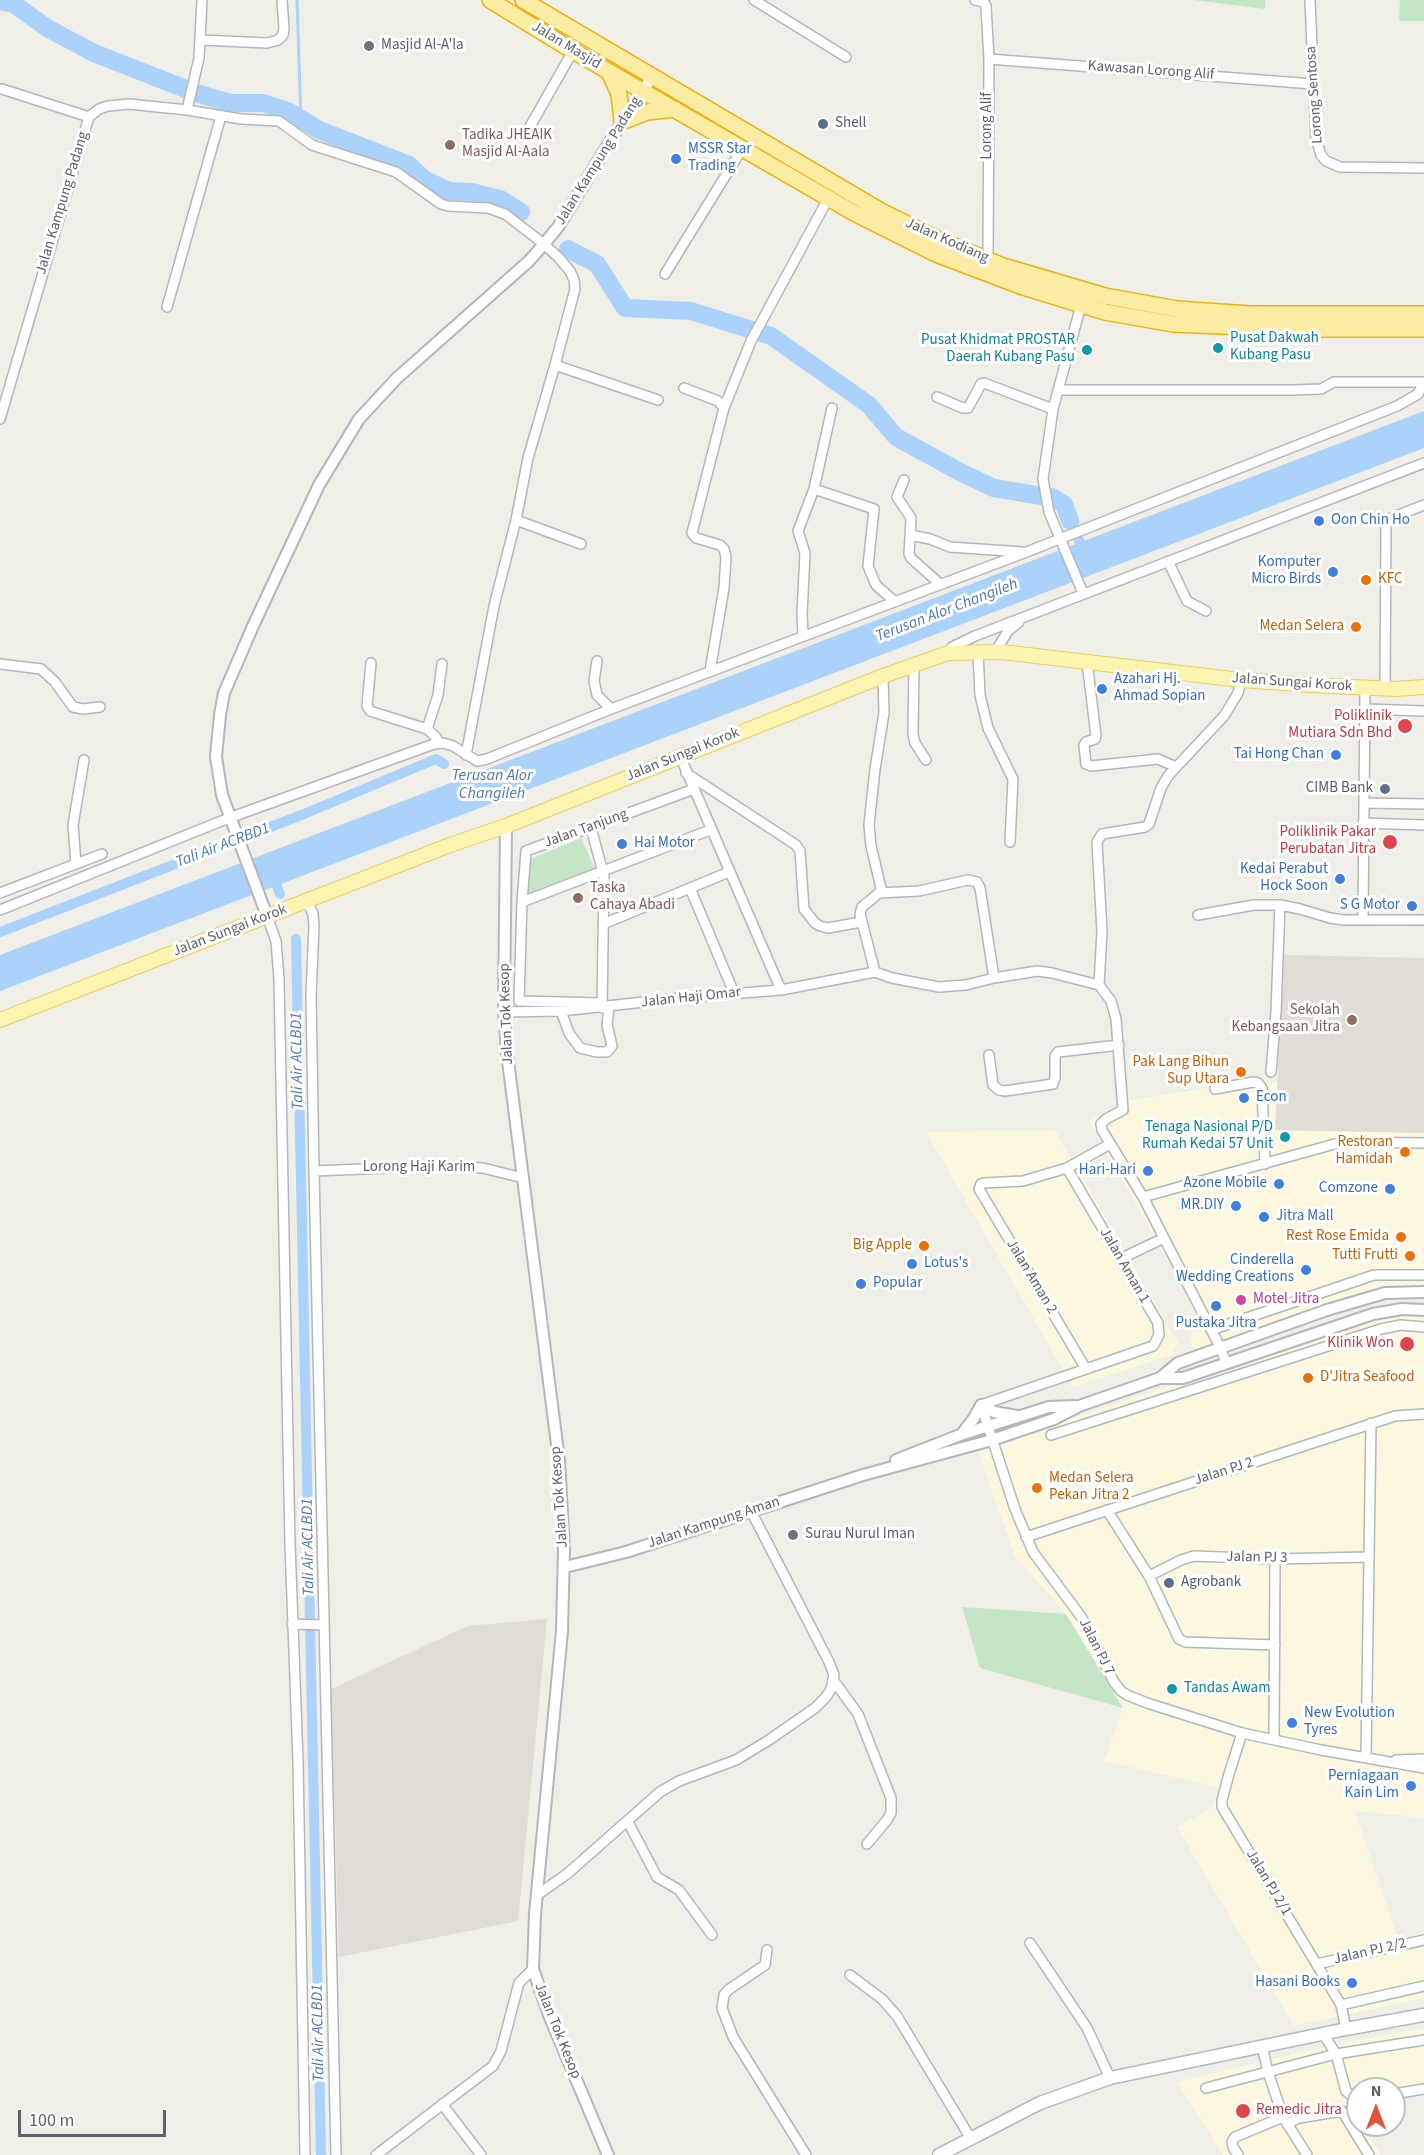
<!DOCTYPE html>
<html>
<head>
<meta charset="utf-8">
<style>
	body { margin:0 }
	#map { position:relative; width:1424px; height:2155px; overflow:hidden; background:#efeee7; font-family:"Source Sans 3",sans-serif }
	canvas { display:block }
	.north { position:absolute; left:1346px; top:2077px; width:60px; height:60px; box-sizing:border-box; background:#fff; border:2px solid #bfc0c2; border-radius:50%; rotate:0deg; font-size:16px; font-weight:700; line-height:24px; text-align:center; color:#5e6166 }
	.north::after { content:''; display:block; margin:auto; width:21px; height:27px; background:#e1543b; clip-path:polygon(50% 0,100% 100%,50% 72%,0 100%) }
	.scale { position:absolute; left:18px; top:2110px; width:148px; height:27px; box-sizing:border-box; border:3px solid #5e6166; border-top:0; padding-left:8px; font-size:18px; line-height:21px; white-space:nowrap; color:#5e6166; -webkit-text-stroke:4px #fff; paint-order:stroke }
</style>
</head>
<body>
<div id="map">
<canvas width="1424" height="2155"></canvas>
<div class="north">N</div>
<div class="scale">100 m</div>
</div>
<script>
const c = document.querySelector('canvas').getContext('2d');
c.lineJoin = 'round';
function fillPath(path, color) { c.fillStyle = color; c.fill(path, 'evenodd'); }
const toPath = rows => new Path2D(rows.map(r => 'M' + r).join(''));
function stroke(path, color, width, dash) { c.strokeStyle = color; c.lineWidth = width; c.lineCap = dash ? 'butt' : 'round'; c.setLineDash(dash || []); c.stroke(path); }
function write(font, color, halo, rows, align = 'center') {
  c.font = font + ' "Source Sans 3",sans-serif'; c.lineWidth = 6; c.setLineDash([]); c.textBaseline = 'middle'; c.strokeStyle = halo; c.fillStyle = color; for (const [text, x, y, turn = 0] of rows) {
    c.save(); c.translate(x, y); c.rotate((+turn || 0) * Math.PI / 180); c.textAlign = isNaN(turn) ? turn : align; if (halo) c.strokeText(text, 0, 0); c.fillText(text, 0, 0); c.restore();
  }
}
fillPath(toPath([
	[1267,1078,1268,1083,1277,1082,1276,1130,1424,1133,1424,1286,1381,1287,1192,1350,1191,1333,1199,1329,1189,1298,1089,1121,1127,1101],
	[1055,1130,1178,1343,1172,1355,1073,1387,926,1132],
	[1385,1316,1424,1316,1424,1818,1355,1811,1397,1936,1424,1937,1424,1998,1294,2026,1177,1827,1214,1806,1217,1787,1104,1761,1123,1708,1066,1614,1015,1556,977,1449],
	[1424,2028,1424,2092,1394,2098,1394,2089,1358,2089,1358,2105,1351,2107,1358,2119,1358,2125,1361,2125,1381,2155,1223,2155,1177,2082,1315,2049]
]), '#fcf7df');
fillPath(toPath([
	[1284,955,1424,958,1424,1133,1275,1130],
	[547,1619,518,1921,339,1957,331,1689,468,1626]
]), '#dfddd5');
fillPath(toPath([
	[1193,0,1265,0,1265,9],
	[1400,0,1424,0,1424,21,1399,21],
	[581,838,595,869,525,899,529,860],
	[962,1607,1066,1614,1123,1708,980,1668]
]), '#c5e5c7');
fillPath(toPath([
	[1424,411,1424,448,0,991,0,955]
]), '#abd2fb');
stroke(toPath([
	[297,0,301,120]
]), '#abd2fb', 3);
stroke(toPath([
	[1070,521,1086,555],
	[272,873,280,894],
	[0,932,304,814,436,759,444,764],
	[296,939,321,2155]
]), '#abd2fb', 10);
stroke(toPath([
	[0,1,14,4,47,28,94,53,196,93,230,103,263,103,288,111,319,130,409,165,425,180,449,191,472,192,500,199,521,212],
	[568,249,597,264,625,308,691,311,771,336,869,405,896,437,962,473,994,488,1042,496],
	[1052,497,1064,504,1070,521]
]), '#abd2fb', 18);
const minor = toPath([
	[754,0,846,57],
	[975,0,984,2,986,6,989,59,988,260],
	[1310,0,1316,139,1321,155,1326,161,1340,167,1424,168],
	[201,40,267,43,278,40,283,35,284,28,282,0],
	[989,59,1313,84],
	[2,89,89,117],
	[187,110,199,58,202,0],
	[528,130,573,51],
	[665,274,742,149],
	[1081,305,1053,409,1043,479,1049,512,1083,593],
	[167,307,221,116],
	[684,388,718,401,724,408,692,533,696,538,720,545,724,549,726,557,724,588,710,671],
	[1058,390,1294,390,1321,389,1334,382,1424,382],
	[937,397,963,408,968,408,981,384,984,383,1053,409],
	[724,408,751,341,829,197],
	[832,408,814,489,874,509,868,566,876,585,894,601],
	[0,419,89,117,99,109,108,106,129,104,187,110,241,119,279,121,312,145,396,172,441,204,448,206,488,208,505,214,544,244,559,258,570,271,574,280,575,289,555,365],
	[904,480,897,497,911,518,910,538],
	[516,520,581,544],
	[1168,561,1187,601,1206,611],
	[940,584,911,558,909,554,910,538,915,536,930,539,950,547,1022,552],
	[803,635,802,614,805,553,798,531,814,489],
	[978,652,980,695,988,728,1013,779,1010,842],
	[995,652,1008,631,1019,622],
	[948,653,952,647,975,636,1424,463],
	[597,661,594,681,597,695,611,709],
	[1087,662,1096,736,1095,739,1086,742,1084,745,1086,764,1091,766,1158,759,1176,767],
	[371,663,367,706,370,711,427,729,435,736,439,743],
	[0,664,41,669,55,682,73,707,83,709,100,707],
	[914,665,913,734,915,743,926,760],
	[883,676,884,713,875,769,869,825,871,846,881,888,879,893,862,907,860,914,875,972,892,978,939,987,966,985,994,978,1037,971,1052,973,1099,985],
	[1385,688,1386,524,1391,518,1424,505],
	[1366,709,1424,711],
	[427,729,438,695,442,664],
	[466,755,494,606,516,520,528,458,555,365,658,400],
	[680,756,781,990],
	[686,773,796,845,800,851,804,909,815,923,820,926,828,928,861,922],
	[1364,803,1424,804],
	[1363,823,1424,825],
	[591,828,604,876,602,1008],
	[76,864,73,825,84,760],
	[690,888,734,993],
	[0,893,102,854],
	[879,893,919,891,968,880,977,882,980,888,994,978],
	[307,901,313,914,314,926,311,995,314,1171,336,2155],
	[522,902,526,851,694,789],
	[0,910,229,818,434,744,443,743,453,746,477,761,487,759,611,709,1024,553,1397,406,1418,394,1424,382],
	[1198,915,1254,905,1280,905,1300,909,1330,918,1343,920,1424,920],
	[267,916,276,941,279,979,290,1544,298,1761,305,2155],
	[1363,920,1365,688],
	[603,924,729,872],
	[602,1003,519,1001,522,902,710,830],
	[561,1011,569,1033,580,1048,597,1052,607,1052,612,1046,607,1025,609,1007],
	[504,1012,561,1011,690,997,781,990,875,972],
	[989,1055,993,1085,999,1090,1005,1091,1053,1084,1055,1078,1055,1056,1058,1052,1119,1045],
	[1271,1072,1276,1012,1280,905],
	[1215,1089,1253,1082,1258,1083,1262,1088,1265,1164],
	[1110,1144,1067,1168,1158,1323,1159,1335,1153,1346,981,1405,1015,1509,1033,1552,1082,1618,1114,1682,1121,1691,1127,1695,1147,1703,1242,1733,1321,1750,1424,1768],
	[1067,1168,1023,1181,984,1183,981,1184,979,1189,1086,1369],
	[314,1171,436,1166,483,1168,523,1178],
	[1143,1197,1342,1142,1424,1143],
	[1120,1259,1164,1238],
	[1211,1330,1374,1275,1424,1275],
	[1226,1363,1221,1349,1143,1197,1102,1130,1101,1124,1106,1119,1123,1110,1116,1019,1111,1001,1099,985,1102,931,1097,842,1102,834,1145,827,1149,824,1161,788,1168,776,1224,716,1238,693,1241,680],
	[1051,1435,1381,1329,1401,1325,1424,1327],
	[1107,1510,1149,1576,1179,1639,1185,1642,1275,1645],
	[1026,1537,1395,1416,1424,1414],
	[1149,1576,1181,1560,1194,1556,1275,1559,1369,1557],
	[292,1624,323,1625],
	[834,1681,858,1714,891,1798,891,1813,887,1820,867,1844],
	[1242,1733,1229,1774,1222,1800,1222,1807,1341,2005,1346,2029],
	[1274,1739,1275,1559],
	[1366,1758,1371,1423],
	[1396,1760,1424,1759],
	[628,1822,657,1877,679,1890,712,1935],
	[537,1895,567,1874,660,1792,679,1781,736,1760,769,1740,815,1708,826,1697,831,1689,834,1675,829,1662,751,1511],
	[1030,1943,1087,2028,1110,2078],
	[767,1950,765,1965,728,1990,724,1995,722,2008,733,2037,806,2155],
	[1317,1964,1424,1940],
	[850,1975,882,1999,897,2016,971,2139],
	[1341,2005,1424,1986],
	[1323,2034,1336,2054,1346,2091,1351,2095,1358,2098],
	[1262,2046,1268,2072,1283,2117,1307,2155],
	[1206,2088,1336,2054,1424,2040],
	[1394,2094,1424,2089],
	[442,2104,481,2155],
	[1287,2124,1299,2118,1342,2111,1369,2155],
	[376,2155,493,2066,501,2051,519,1983,533,1969],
	[1238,2155,1233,2147,1232,2142,1235,2137,1283,2117]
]);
const tertiary = toPath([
	[506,826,504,1012,507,1053,559,1460,564,1551,562,1631,535,1914,533,1969,549,2015,608,2155],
	[267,916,222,795,216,757,220,715,224,693,253,626,319,485,359,419,397,378,529,261,544,244,558,227,622,122,652,77],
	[1160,1378,1178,1363,1327,1310,1385,1293,1424,1292],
	[961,1435,974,1418,981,1405,994,1412,1017,1416],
	[896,1460,960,1435,1049,1407,1075,1406],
	[565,1567,626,1552,863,1475,992,1440,1054,1419,1079,1406,1160,1378,1183,1378,1373,1314,1402,1309,1424,1310]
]);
const secondary = toPath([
	[939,2155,1040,2103,1110,2078,1346,2029,1424,2015]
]);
const primary = toPath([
	[0,1020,450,845,506,826,883,676,948,653,1002,652,1241,680,1311,685,1395,689,1424,687]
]);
const trunk = toPath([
	[490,0,573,51,854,213,936,254,1023,287,1105,312,1173,324,1294,329,1424,329],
	[523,0,881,211,940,240,1003,266,1105,296,1177,309,1250,314,1424,314],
	[609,72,619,94,622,122,647,112,675,109]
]);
stroke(minor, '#b4b6ba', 12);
stroke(tertiary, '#b4b6ba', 14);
stroke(secondary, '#b5b8bd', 15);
stroke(primary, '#eace64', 16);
stroke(trunk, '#eab40c', 18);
stroke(minor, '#fff', 9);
stroke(tertiary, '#fff', 10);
stroke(secondary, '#fff', 12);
stroke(primary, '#fbf4b0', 14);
stroke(trunk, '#faeca2', 15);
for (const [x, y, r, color] of [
	[369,46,6,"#6b7280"],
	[823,124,6,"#5c6f8a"],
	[450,145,6,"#8d6e63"],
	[676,159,6,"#3f7fe0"],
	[1218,348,6,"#0f9aa8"],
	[1087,350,6,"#0f9aa8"],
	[1319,521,6,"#3f7fe0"],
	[1333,572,6,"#3f7fe0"],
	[1366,580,6,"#e8710a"],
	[1356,627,6,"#e8710a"],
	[1102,689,6,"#3f7fe0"],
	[1405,726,8,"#e0444e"],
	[1336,755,6,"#3f7fe0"],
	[1385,789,6,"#5c6f8a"],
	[1390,842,8,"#e0444e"],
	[622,844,6,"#3f7fe0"],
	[1340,879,6,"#3f7fe0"],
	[578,898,6,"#8d6e63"],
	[1412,906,6,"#3f7fe0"],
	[1352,1020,6,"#8d6e63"],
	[1241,1072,6,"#e8710a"],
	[1244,1098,6,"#3f7fe0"],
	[1285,1137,6,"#0f9aa8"],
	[1405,1152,6,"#e8710a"],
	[1148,1171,6,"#3f7fe0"],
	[1279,1184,6,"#3f7fe0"],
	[1390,1189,6,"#3f7fe0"],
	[1236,1206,6,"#3f7fe0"],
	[1264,1217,6,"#3f7fe0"],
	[1401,1237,6,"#e8710a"],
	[924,1246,6,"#e8710a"],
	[1410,1256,6,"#e8710a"],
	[912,1264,6,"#3f7fe0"],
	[1306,1270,6,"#3f7fe0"],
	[861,1284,6,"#3f7fe0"],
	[1241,1300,6,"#d1479c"],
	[1216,1306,6,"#3f7fe0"],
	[1407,1344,8,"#e0444e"],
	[1308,1378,6,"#e8710a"],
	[1037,1488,6,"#e8710a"],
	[793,1535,6,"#6b7280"],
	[1169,1583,6,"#5c6f8a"],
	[1172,1689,6,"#0f9aa8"],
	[1292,1723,6,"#3f7fe0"],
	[1411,1786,6,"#3f7fe0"],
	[1352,1983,6,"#3f7fe0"],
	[1243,2111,8,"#e0444e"]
]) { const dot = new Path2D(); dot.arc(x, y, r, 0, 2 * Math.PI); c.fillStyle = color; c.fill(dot); stroke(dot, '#fff', 2); }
write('15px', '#5b616d', '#fff', [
	["Masjid Al-A'la",381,46],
	["Surau Nurul Iman",805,1535]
], 'left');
write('15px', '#5e6166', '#fff', [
	["Jalan Masjid",566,46,31],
	["Kawasan Lorong Alif",1151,71,4],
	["Lorong Sentosa",1315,95,-94],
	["Lorong Alif",988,126,-90],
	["Jalan Kampung Padang",599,161,-58],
	["Jalan Kampung Padang",63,203,-73],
	["Jalan Kodiang",947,241,24],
	["Jalan Sungai Korok",1292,683,4],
	["Jalan Sungai Korok",683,755,-22],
	["Jalan Tanjung",586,829,-20],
	["Jalan Sungai Korok",230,931,-21],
	["Jalan Haji Omar",691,998,-6],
	["Jalan Tok Kesop",507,1014,-92],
	["Lorong Haji Karim",419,1168],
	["Jalan Aman 1",1124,1266,60],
	["Jalan Aman 2",1031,1277,59],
	["Jalan PJ 2",1224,1472,-18],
	["Jalan Tok Kesop",560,1497,-94],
	["Jalan Kampung Aman",714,1523,-18],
	["Jalan PJ 3",1257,1558,1],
	["Jalan PJ 7",1096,1647,63],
	["Jalan PJ 2/1",1268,1883,59],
	["Jalan PJ 2/2",1370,1952,-13],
	["Jalan Tok Kesop",557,2031,68]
]);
write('15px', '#4e5e75', '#fff', [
	["Shell",835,124],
	["CIMB Bank",1373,789,"right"],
	["Agrobank",1181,1583]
], 'left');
write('15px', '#785e54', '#fff', [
	["Tadika JHEAIK",462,136],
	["Masjid Al-Aala",462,153],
	["Taska",590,889],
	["Cahaya Abadi",590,906],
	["Sekolah",1340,1011,"right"],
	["Kebangsaan Jitra",1340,1028,"right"]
], 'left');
write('15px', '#366cbe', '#fff', [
	["MSSR Star",688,150,"left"],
	["Trading",688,167,"left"],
	["Oon Chin Ho",1331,521,"left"],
	["Komputer",1321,563],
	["Micro Birds",1321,580],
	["Azahari Hj.",1114,680,"left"],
	["Ahmad Sopian",1114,697,"left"],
	["Tai Hong Chan",1324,755],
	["Hai Motor",634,844,"left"],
	["Kedai Perabut",1328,870],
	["Hock Soon",1328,887],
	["S G Motor",1400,906],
	["Econ",1256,1098,"left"],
	["Hari-Hari",1136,1171],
	["Azone Mobile",1267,1184],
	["Comzone",1378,1189],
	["MR.DIY",1224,1206],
	["Jitra Mall",1276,1217,"left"],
	["Cinderella",1294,1261],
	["Wedding Creations",1294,1278],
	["Lotus's",924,1264,"left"],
	["Popular",873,1284,"left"],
	["Pustaka Jitra",1216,1324,"center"],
	["New Evolution",1304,1714,"left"],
	["Tyres",1304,1731,"left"],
	["Perniagaan",1399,1777],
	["Kain Lim",1399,1794],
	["Hasani Books",1340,1983]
], 'right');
write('15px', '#0d838f', '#fff', [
	["Pusat Dakwah",1230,339],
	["Kubang Pasu",1230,356],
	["Pusat Khidmat PROSTAR",1075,341,"right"],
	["Daerah Kubang Pasu",1075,358,"right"],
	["Tenaga Nasional P/D",1273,1128,"right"],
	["Rumah Kedai 57 Unit",1273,1145,"right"],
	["Tandas Awam",1184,1689]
], 'left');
write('15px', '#c56008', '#fff', [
	["KFC",1378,580,"left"],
	["Medan Selera",1344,627],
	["Pak Lang Bihun",1229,1063],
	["Sup Utara",1229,1080],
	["Restoran",1393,1143],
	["Hamidah",1393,1160],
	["Rest Rose Emida",1389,1237],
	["Big Apple",912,1246],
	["Tutti Frutti",1398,1256],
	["D'Jitra Seafood",1320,1378,"left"],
	["Medan Selera",1049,1479,"left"],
	["Pekan Jitra 2",1049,1496,"left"]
], 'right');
write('15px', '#be3a42', '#fff', [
	["Poliklinik",1392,717],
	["Mutiara Sdn Bhd",1392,734],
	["Poliklinik Pakar",1376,833],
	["Perubatan Jitra",1376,850],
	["Klinik Won",1394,1344],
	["Remedic Jitra",1256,2111,"left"]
], 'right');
write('15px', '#b23c85', '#fff', [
	["Motel Jitra",1253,1300]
], 'left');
write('italic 16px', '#4b78b5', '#fff', [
	["Terusan Alor Changileh",947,611,-21],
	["Terusan Alor",492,776],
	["Changileh",492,794],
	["Tali Air ACRBD1",223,846,-21],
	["Tali Air ACLBD1",298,1061,-91],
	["Tali Air ACLBD1",309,1547,-91],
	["Tali Air ACLBD1",319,2033,-91]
]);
</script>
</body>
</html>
